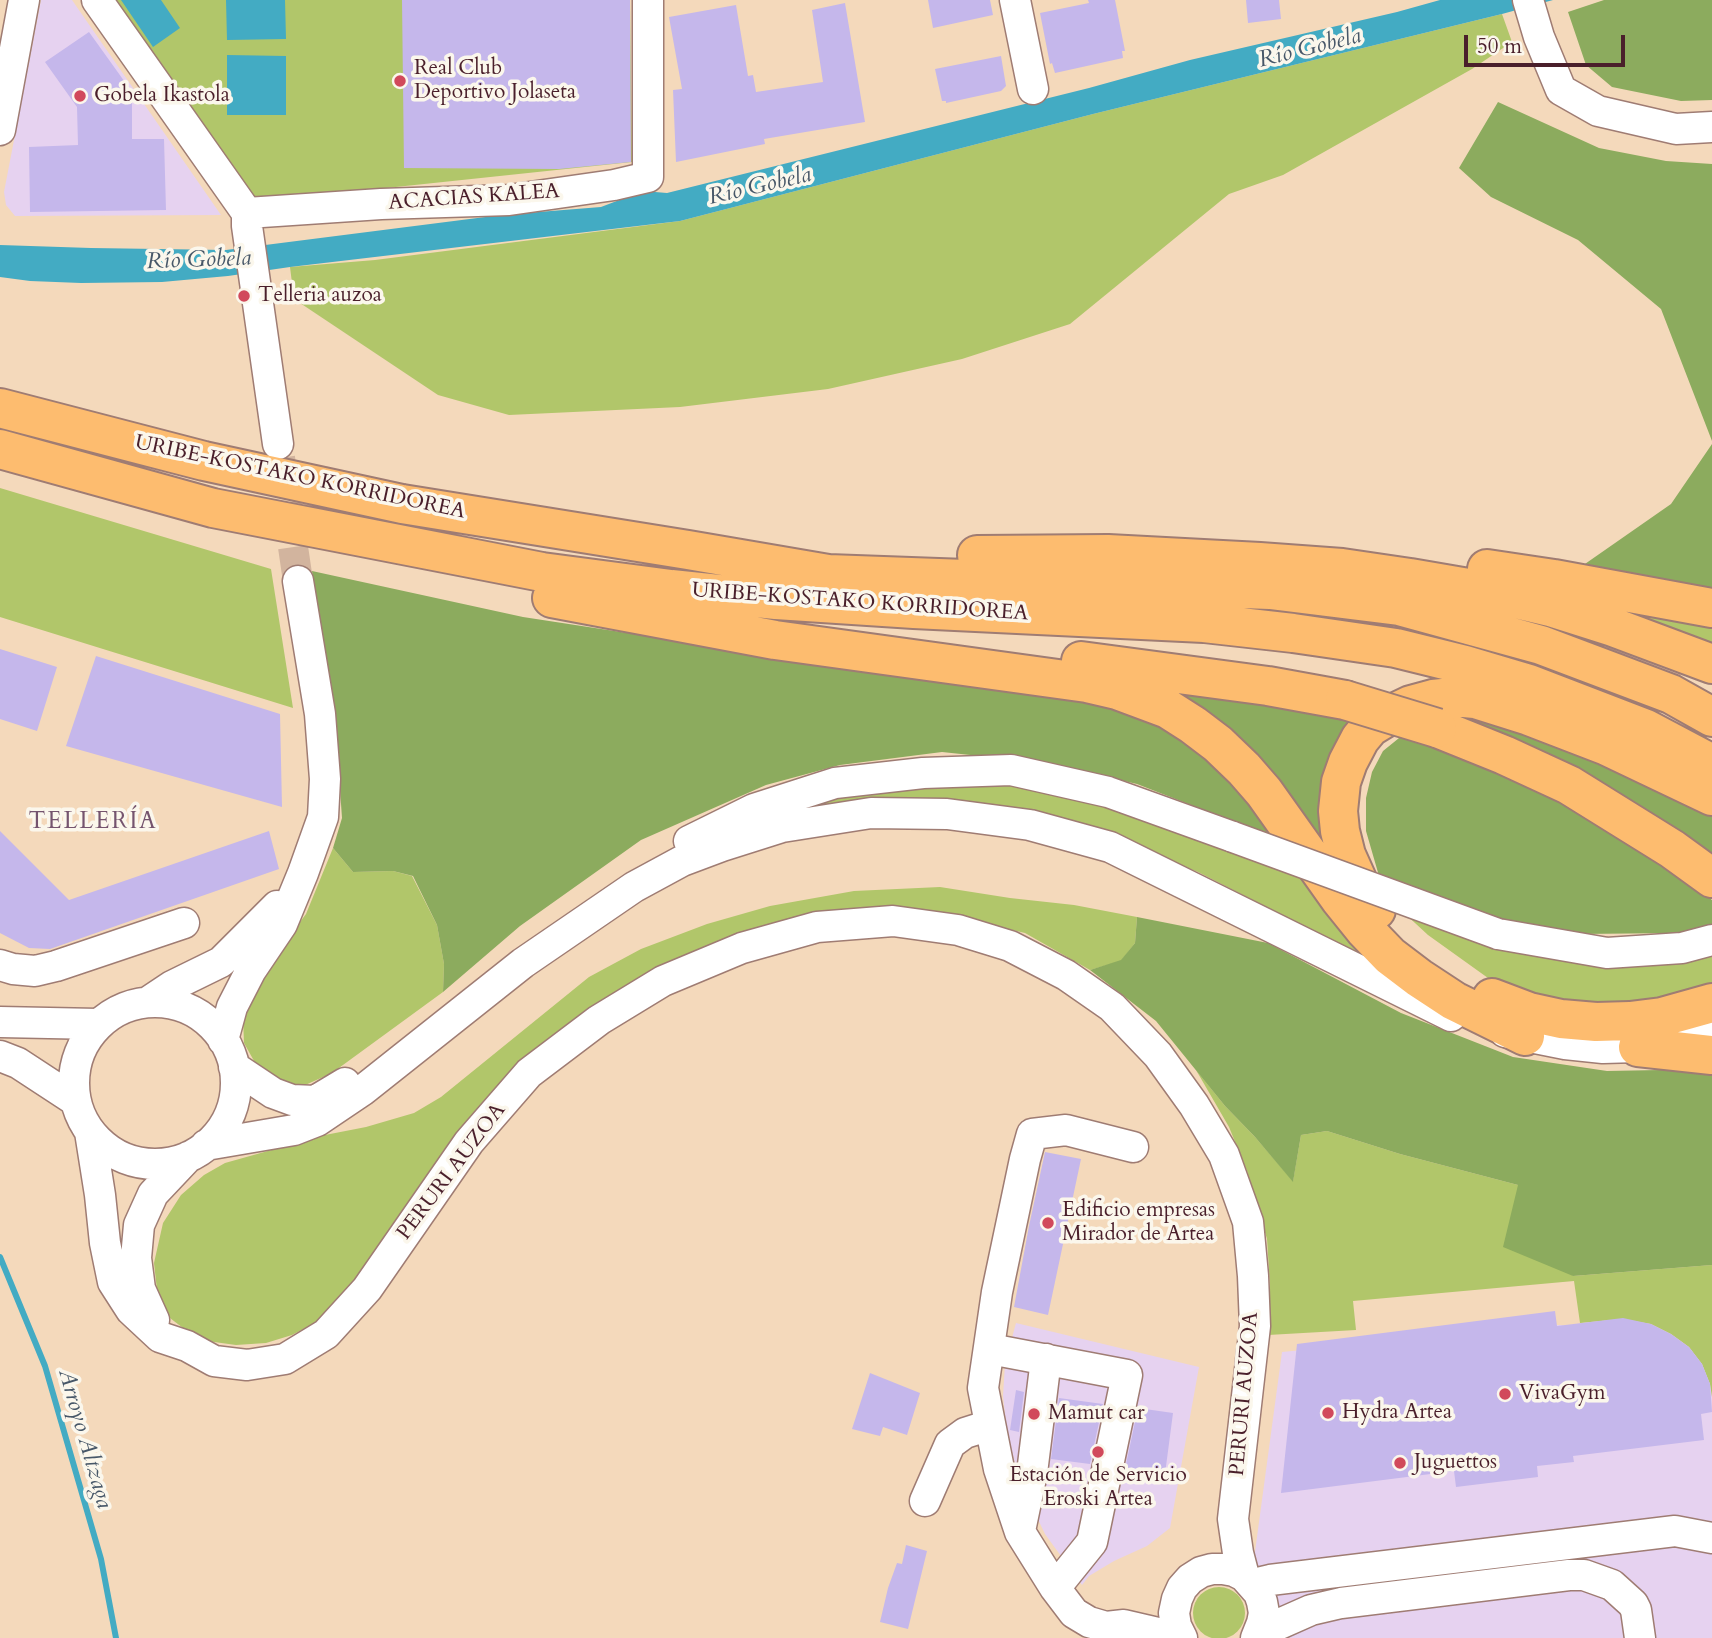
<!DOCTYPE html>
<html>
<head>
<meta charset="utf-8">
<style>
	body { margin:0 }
	#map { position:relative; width:1712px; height:1638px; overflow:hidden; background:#f4d9bb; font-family:Cardo,serif }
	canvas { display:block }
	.scale { position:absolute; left:1464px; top:35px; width:161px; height:32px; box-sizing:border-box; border:4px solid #4a1f2b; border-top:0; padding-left:9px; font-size:21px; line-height:24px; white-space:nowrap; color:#4a1f2b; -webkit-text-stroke:5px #fbf7ec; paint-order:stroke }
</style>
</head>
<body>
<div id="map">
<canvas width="1712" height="1638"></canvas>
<div class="scale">50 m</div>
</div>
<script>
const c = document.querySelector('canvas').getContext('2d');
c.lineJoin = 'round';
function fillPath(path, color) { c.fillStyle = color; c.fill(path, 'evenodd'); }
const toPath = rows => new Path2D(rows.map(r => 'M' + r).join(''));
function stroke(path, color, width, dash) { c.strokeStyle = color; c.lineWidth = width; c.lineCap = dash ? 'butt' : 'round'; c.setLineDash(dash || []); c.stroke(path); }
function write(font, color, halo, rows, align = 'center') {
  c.font = font + ' Cardo,serif'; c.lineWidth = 7; c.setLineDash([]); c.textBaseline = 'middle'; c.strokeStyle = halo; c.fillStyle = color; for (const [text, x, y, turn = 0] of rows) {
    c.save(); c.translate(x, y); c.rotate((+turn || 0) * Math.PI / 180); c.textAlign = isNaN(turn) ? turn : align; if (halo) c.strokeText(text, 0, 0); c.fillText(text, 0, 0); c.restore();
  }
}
fillPath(toPath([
	[41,0,72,0,221,215,15,216,6,205,4,192],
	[1016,1323,1199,1367,1170,1528,1147,1546,1114,1561,1089,1576,1082,1585,1045,1534,1031,1505,1017,1471,1007,1432,1003,1396,1005,1364],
	[1559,1325,1671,1335,1712,1365,1712,1638,1279,1638,1254,1559,1282,1352]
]), '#e6d2f0');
fillPath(toPath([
	[114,0,630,0,632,162,254,202],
	[1502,14,1512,42,1472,69,1283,175,1229,194,1070,324,962,359,828,389,680,407,509,415,438,395,294,299,290,267,375,260,680,221,1093,114],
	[0,488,271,569,293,708,0,617],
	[1538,587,1712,619,1712,650],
	[1007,779,1118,805,1315,882,1372,961,1198,872,1101,833,770,817,843,790],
	[333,848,353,872,393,871,412,876,437,925,444,964,443,992,332,1073,303,1086,281,1081,258,1068,244,1043,243,1018,270,962,306,914],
	[940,887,1010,898,1074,905,1137,917,1135,943,1121,961,1090,970,1025,933,938,912,863,909,596,1006,332,1311,315,1323,292,1335,266,1343,236,1345,207,1341,187,1331,166,1315,157,1290,154,1263,163,1223,181,1195,204,1175,225,1163,325,1135,366,1127,414,1113,441,1097,589,977,641,949,707,924,770,906,854,891],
	[1402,911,1712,955,1712,991,1656,1011,1556,1005,1488,978,1428,935],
	[1196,1070,1225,1106,1255,1137,1293,1181,1301,1135,1327,1131,1400,1154,1518,1185,1573,1276,1712,1265,1712,1397,1710,1384,1702,1364,1689,1347,1671,1334,1651,1324,1622,1319,1580,1323,1574,1281,1353,1301,1356,1330,1268,1335,1270,1285,1267,1239,1247,1171,1229,1127],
	'1193 1613a26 26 0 1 1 52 0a26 26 0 1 1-52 0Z'
]), '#b1c66a');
fillPath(toPath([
	[1604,0,1712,0,1712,100,1681,101,1612,87,1586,65,1568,12],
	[1498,102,1599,148,1666,161,1712,164,1712,441,1661,309,1578,240,1491,197,1459,168],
	[1712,444,1712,596,1572,573,1671,504],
	[312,571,523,617,797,659,1085,698,1198,741,1286,842,1137,784,1046,763,942,752,840,765,766,785,641,840,520,926,443,992,444,964,437,925,413,876,393,871,353,872,333,848,342,818,339,775],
	[1189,691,1365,722,1331,858,1206,713,1180,692],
	[1463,715,1512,721,1712,808,1712,869,1443,720],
	[1404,734,1449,746,1606,824,1683,876,1712,900,1712,927,1680,933,1579,934,1502,920,1379,876,1366,831,1366,798,1372,772,1383,751],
	[1137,917,1268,943,1401,1013,1513,1057,1607,1071,1712,1069,1712,1265,1573,1276,1503,1247,1518,1185,1400,1154,1327,1131,1301,1135,1293,1182,1255,1137,1225,1106,1156,1021,1090,970,1121,960,1135,943]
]), '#8cab5e');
fillPath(toPath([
	[121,0,161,0,180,28,153,47],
	[226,0,285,0,286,39,227,40],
	[1440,0,1553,0,1502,14,1093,114,680,221,290,267,228,276,162,282,81,283,30,281,0,277,0,245,91,248,226,250,501,215,601,207,643,191,667,193,1089,88,1190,60,1397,12],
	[227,55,286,56,286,115,227,115]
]), '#43abc3');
stroke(toPath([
	[0,1257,45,1366,101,1559,116,1638]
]), '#43abc3', 6);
fillPath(toPath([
	[402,0,630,0,631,162,559,169,404,168],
	[928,0,990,0,993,15,933,28],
	[1088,0,1115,0,1125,51,1122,51,1123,58,1055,73,1052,63,1050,64,1040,13,1089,3],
	[1246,0,1279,0,1281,19,1248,23],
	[845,3,865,122,764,139,765,144,676,162,673,90,682,89,669,17,736,5,748,76,753,75,756,92,823,82,812,10],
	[89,32,132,92,132,139,164,139,166,210,30,212,29,147,78,145,77,107,45,62],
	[1001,56,1006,86,1001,91,946,103,946,101,942,101,935,69],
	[0,649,57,667,37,731,0,719],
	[96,656,280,714,282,807,66,746],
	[0,831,69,900,269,831,279,869,50,949,29,948,0,933],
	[1045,1152,1081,1159,1048,1315,1014,1307,1029,1226],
	[1555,1311,1557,1326,1623,1318,1651,1324,1671,1334,1689,1347,1702,1364,1710,1384,1712,1412,1701,1414,1704,1440,1573,1456,1574,1462,1537,1466,1538,1477,1456,1487,1454,1471,1281,1493,1297,1344],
	[870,1373,920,1393,907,1435,883,1427,880,1436,852,1429],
	[1016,1390,1024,1392,1019,1432,1010,1430],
	[1059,1398,1103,1404,1090,1464,1051,1459],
	[1138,1408,1173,1413,1165,1474,1125,1469],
	[906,1545,927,1551,908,1629,880,1622,888,1588,897,1563,902,1564]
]), '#c5b7eb');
stroke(toPath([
	[280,458,298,581]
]), '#d2b49e', 30, [30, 15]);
const minor = toPath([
	[97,0,247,213],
	[1015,0,1033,89],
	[1528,0,1539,37,1561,90,1598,111,1676,129,1712,127],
	[0,130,24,0],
	[247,213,381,204,509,200,614,185,648,177,648,0],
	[247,213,247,226,278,444],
	[689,841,754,809,835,783,923,773,1011,770,1108,792,1233,837],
	[1498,934,1607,953,1682,948,1712,940],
	[0,965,13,969,35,971,56,966,184,923],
	[148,1002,172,986,221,962,277,906],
	'74 1083a81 81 0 1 1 162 0a81 81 0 1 1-162 0Z',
	[0,1022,98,1024],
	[1505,1032,1565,1044,1603,1048,1638,1047,1667,1043,1712,1031],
	[223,1040,232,1007,251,970,282,924,303,873,323,817,325,779,320,714,298,581],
	[0,1056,18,1063,76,1101],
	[234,1067,273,1093,292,1100,315,1101,345,1083],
	[90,1132,100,1195,105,1243,113,1282,131,1310,160,1337,187,1346,214,1361,247,1365,285,1359,326,1334,367,1289,469,1142,529,1073,599,1020,663,981,742,948,817,927,893,921,958,930,1010,946,1066,975,1112,1007,1158,1055,1194,1105,1224,1155,1248,1222,1253,1276,1255,1326,1233,1519,1238,1553,1244,1576],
	[206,1145,294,1130,317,1121,363,1090,523,963,634,887,682,861,722,846,782,827,871,813,947,814,1030,825,1110,847,1451,1016],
	[1133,1147,1066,1130,1032,1134,1025,1159,997,1292,983,1388,999,1469,1020,1532,1055,1588,1074,1613,1089,1622,1106,1627,1124,1625,1180,1638],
	[154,1320,140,1289,136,1258,139,1225,153,1194,188,1157],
	[990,1349,1127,1375,1092,1542,1055,1588],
	[925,1501,950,1444,965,1433,990,1425],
	[1020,1531,1032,1473,1046,1359],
	[1253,1584,1270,1580,1675,1531,1712,1538],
	[1259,1633,1311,1610,1341,1603,1569,1575,1584,1575,1612,1585,1633,1604,1636,1610,1640,1638],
	[1182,1638,1176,1626,1174,1613,1177,1599,1182,1588,1190,1579,1201,1572,1212,1569,1223,1569,1234,1571,1244,1576,1259,1593,1262,1602,1264,1613,1262,1623,1256,1638]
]);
const highway = toPath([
	[0,408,204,461,402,504,688,550,828,574,1270,590,1399,606,1541,645,1671,694,1712,717],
	[0,449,213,508,542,572,671,589,776,600,914,609,1204,623,1293,633,1396,648,1465,665,1529,684,1646,729,1712,764],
	[977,555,1108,554,1260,562,1342,568,1410,578,1474,589,1550,607,1613,627,1712,664],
	[1487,569,1554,579,1712,608],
	[552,598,775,640,1087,683,1117,690,1168,709,1193,725,1218,744,1244,769,1264,792,1340,899,1365,930,1390,956,1419,978,1454,1001,1525,1036],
	[1081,661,1268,686,1345,700],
	[1437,728,1504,755,1569,785,1672,849,1712,878],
	[1376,910,1363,893,1346,855,1340,831,1338,811,1341,782,1348,762,1360,739,1370,727,1388,716,1411,705,1433,699,1453,697,1475,699,1529,716,1607,746,1712,796],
	[1492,998,1529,1012,1561,1019,1596,1022,1630,1021,1662,1017,1712,1003],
	[1638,1047,1712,1055]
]);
stroke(minor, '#9f7c73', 33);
stroke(highway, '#9f7c73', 42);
stroke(minor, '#fff', 30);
stroke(highway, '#fdbc6f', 38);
const minorBridge = toPath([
	[1233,837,1498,934]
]);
const highwayBridge = toPath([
	[1345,700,1437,728]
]);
stroke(minorBridge, '#9f7c73', 33, []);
stroke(highwayBridge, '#9f7c73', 42, []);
stroke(minorBridge, '#fff', 30);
stroke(highwayBridge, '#fdbc6f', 38);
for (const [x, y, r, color] of [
	[400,81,7,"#d1495b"],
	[80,96,7,"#d1495b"],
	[244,296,7,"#d1495b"],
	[1048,1223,7,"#d1495b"],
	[1505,1394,7,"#d1495b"],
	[1328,1413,7,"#d1495b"],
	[1034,1414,7,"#d1495b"],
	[1098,1452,7,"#d1495b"],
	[1400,1463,7,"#d1495b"]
]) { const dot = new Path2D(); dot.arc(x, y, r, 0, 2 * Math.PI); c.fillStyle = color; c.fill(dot); stroke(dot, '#fbf7ec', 2.5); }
write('21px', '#4a1f2b', '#fbf7ec', [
	["Real Club",414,69],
	["Deportivo Jolaseta",414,93],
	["Gobela Ikastola",94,96],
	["Telleria auzoa",258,296],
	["Edificio empresas",1062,1211],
	["Mirador de Artea",1062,1235],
	["VivaGym",1519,1394],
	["Hydra Artea",1342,1413],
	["Mamut car",1048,1414],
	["Juguettos",1414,1463],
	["Estación de Servicio",1098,1476,"center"],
	["Eroski Artea",1098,1500,"center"]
], 'left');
write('21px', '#4a1f2b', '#fbf7ec', [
	["ACACIAS KALEA",474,198,-4],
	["URIBE-KOSTAKO KORRIDOREA",300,478,12],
	["URIBE-KOSTAKO KORRIDOREA",860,603,4],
	["PERURI AUZOA",452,1172,-53],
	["PERURI AUZOA",1245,1394,-85]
]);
write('italic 23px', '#475768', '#fbf7ec', [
	["Río Gobela",1310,49,-14],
	["Río Gobela",760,187,-13],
	["Río Gobela",199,261,-2],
	["Arroyo Altzaga",84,1439,74]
]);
c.letterSpacing = '2px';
write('23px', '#75546e', '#fbf7ec', [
	["TELLERÍA",93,823]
]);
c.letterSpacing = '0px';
</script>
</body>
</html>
